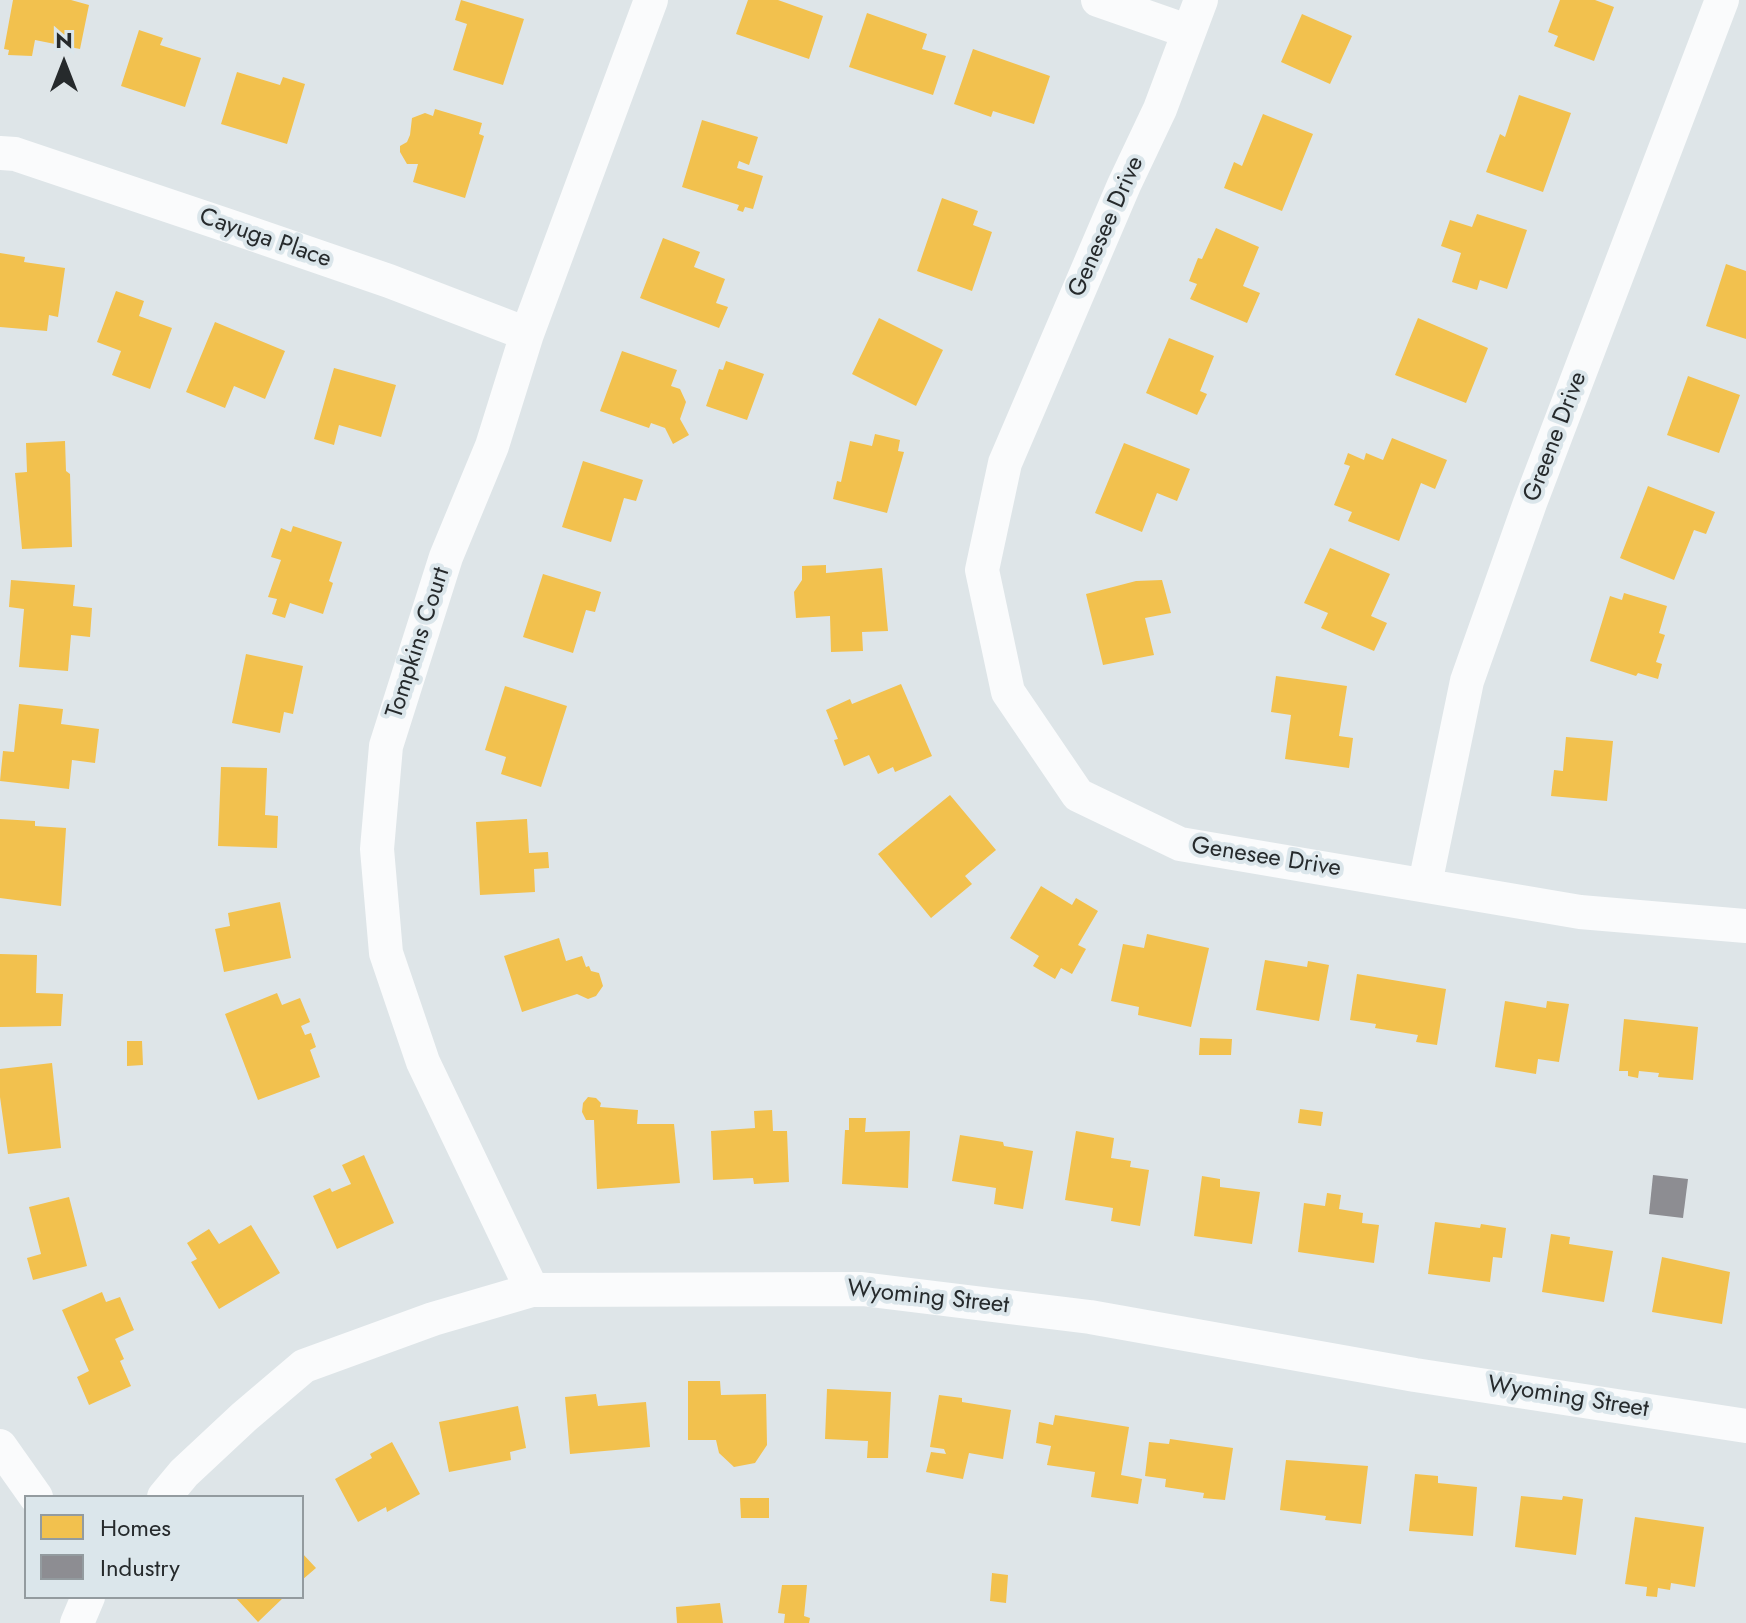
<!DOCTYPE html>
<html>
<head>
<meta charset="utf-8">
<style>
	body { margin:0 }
	#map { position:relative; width:1746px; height:1623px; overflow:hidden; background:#dee5e8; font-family:Jost,sans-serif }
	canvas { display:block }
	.legend { position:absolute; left:24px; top:1495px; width:280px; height:104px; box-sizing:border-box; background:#dbe6eb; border:2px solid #939b9f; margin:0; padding:10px 14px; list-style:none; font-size:24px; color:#262a2c }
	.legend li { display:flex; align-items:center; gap:16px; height:40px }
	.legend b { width:40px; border:2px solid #939b9f }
	.north { position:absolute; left:24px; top:24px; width:80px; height:80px; -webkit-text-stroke:6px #dbe6eb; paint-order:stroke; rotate:0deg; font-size:22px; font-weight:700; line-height:32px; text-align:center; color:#262a2c }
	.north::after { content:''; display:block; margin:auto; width:28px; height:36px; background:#262a2c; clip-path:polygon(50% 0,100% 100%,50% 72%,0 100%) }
</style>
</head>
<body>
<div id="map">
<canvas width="1746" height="1623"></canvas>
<ul class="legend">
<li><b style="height:22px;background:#f2c14e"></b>Homes</li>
<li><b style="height:22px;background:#8d8d92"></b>Industry</li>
</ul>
<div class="north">N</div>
</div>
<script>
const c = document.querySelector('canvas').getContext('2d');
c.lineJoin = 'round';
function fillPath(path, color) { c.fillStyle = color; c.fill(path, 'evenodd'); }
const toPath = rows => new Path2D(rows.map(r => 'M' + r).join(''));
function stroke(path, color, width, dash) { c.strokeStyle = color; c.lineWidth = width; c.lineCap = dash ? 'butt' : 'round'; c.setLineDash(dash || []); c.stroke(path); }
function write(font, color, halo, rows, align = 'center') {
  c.font = font + ' Jost,sans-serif'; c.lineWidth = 8; c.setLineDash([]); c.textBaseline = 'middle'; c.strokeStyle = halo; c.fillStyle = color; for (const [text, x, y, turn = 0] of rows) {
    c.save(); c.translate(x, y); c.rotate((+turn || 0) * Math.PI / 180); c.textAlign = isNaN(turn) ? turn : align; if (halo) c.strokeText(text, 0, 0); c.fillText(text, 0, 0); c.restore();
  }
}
fillPath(toPath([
	[13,0,71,0,89,5,80,49,35,40,32,56,8,55,9,50,4,49],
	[461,0,524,19,503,85,453,70,467,24,455,20],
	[748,0,778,0,823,16,809,59,736,34],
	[1560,0,1595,0,1614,7,1594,61,1554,46,1558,36,1548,32],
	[867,13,927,34,922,49,946,56,933,95,849,67],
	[1302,14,1352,36,1330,84,1281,62],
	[139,30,163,38,160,45,201,58,185,107,121,86],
	[973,49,1050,76,1034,124,993,111,991,117,954,104],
	[237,72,280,85,283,77,305,84,287,144,221,124],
	[1519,95,1571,113,1543,192,1486,172,1500,134,1505,137],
	[435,109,482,123,479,134,484,136,465,198,413,182,418,164,407,164,400,152,400,146,407,142,410,135,412,118,425,113,433,116],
	[1263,114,1313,134,1282,211,1224,188,1234,162,1242,166],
	[702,120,758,137,749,165,739,161,737,168,763,176,753,209,745,207,743,212,737,210,739,205,682,187],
	[942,198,978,211,973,225,992,232,972,291,917,271],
	[1477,214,1527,230,1507,289,1480,280,1477,290,1452,282,1461,253,1441,246,1450,220,1472,227],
	[1216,228,1259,247,1243,286,1260,293,1247,323,1190,299,1197,284,1189,281,1198,258,1202,259],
	[663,238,700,252,694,267,725,279,716,303,728,307,719,328,640,298],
	[0,253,25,257,24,262,65,268,58,317,49,315,47,331,0,327],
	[1726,264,1746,271,1746,339,1706,326],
	[116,291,144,301,139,316,172,328,150,389,112,375,121,351,97,342],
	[879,318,943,350,916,406,852,374],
	[1418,318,1488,348,1466,403,1395,375],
	[215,322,285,351,265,399,234,386,225,408,186,392],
	[1169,338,1214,356,1200,391,1207,394,1197,415,1146,393],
	[622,351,677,370,671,386,680,389,686,402,680,419,689,435,673,444,665,428,651,423,649,428,600,411],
	[726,361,764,374,747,420,706,406,719,369,723,370],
	[334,368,396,385,381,437,339,425,334,445,314,439],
	[1688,376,1740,395,1719,453,1667,435],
	[875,434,900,440,898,451,904,452,887,513,833,499,837,481,841,482,850,441,872,446],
	[1392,438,1447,460,1435,489,1421,483,1399,541,1348,521,1352,512,1334,505,1350,466,1344,464,1348,453,1364,460,1366,453,1383,460],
	[65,441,66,471,70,474,72,547,22,549,15,473,27,472,26,443],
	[1124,443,1190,469,1177,501,1157,493,1142,532,1095,513],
	[583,461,643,480,636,501,624,498,611,542,562,527],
	[1648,486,1715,512,1706,534,1694,530,1674,580,1620,558],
	[293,526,342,542,329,581,333,583,323,614,290,603,285,618,272,614,277,599,268,597,281,560,271,557,281,528,291,532],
	[1330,548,1390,574,1371,616,1387,623,1374,651,1321,628,1328,613,1304,603],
	[826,565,826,573,882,568,888,631,862,632,863,651,831,652,830,616,796,618,794,592,802,580,802,566],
	[543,574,601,592,595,612,586,610,573,653,523,637],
	[11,580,75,585,73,606,92,608,90,637,71,635,68,671,19,667,24,609,9,607],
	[1162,580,1171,613,1145,618,1154,655,1103,665,1086,594,1136,581],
	[1624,593,1667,606,1659,633,1665,635,1656,662,1662,664,1658,679,1638,673,1636,676,1590,661,1610,596,1622,600],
	[246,654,303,666,293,714,284,712,280,733,232,723],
	[1276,676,1347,686,1339,736,1353,738,1349,768,1285,759,1291,715,1271,712],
	[901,684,932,756,895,772,893,767,878,774,869,755,844,766,834,740,838,739,826,710,850,699,852,704],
	[505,686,567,706,541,787,501,774,506,757,485,750],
	[19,704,63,709,61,724,99,729,95,763,72,760,69,789,0,781,3,751,14,752],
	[1566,737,1613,741,1607,801,1551,796,1554,770,1563,771],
	[221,767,267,768,265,815,278,816,277,848,218,846],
	[950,795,996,850,965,876,972,884,931,918,878,854],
	[0,819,35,821,35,826,66,828,61,906,0,898],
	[527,819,529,853,548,852,549,868,534,869,535,892,480,895,476,822],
	[1041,886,1072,905,1076,898,1098,911,1078,945,1086,949,1072,974,1061,968,1055,979,1033,966,1039,956,1010,938],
	[280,902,291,958,224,972,215,929,230,926,228,913],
	[1147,934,1209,948,1191,1027,1138,1015,1139,1007,1111,1001,1123,944,1144,948],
	[559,938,566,961,582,956,586,967,589,966,591,971,599,973,603,986,596,996,588,999,577,994,522,1012,504,956],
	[0,954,37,955,36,993,63,994,61,1026,0,1027],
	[1265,960,1307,967,1308,961,1329,965,1319,1021,1256,1010],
	[1357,974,1446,989,1437,1045,1416,1042,1418,1035,1375,1028,1376,1024,1350,1020],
	[277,993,282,1005,300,998,310,1022,301,1026,305,1035,311,1033,316,1047,310,1050,320,1077,258,1100,225,1014],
	[1505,1001,1546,1008,1547,1001,1569,1004,1559,1062,1538,1059,1536,1074,1495,1067],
	[1624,1019,1698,1027,1693,1080,1658,1077,1659,1073,1639,1071,1638,1078,1628,1076,1628,1071,1619,1071],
	[1200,1038,1232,1039,1231,1055,1199,1055],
	[127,1041,142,1041,143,1065,127,1066],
	[52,1063,61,1148,8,1154,0,1097,0,1069],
	[588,1097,596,1098,601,1103,600,1107,638,1110,637,1124,674,1124,680,1183,597,1189,594,1120,586,1120,582,1112,583,1103],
	[1300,1109,1323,1112,1321,1126,1298,1123],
	[772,1110,773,1131,787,1131,789,1182,754,1184,753,1178,713,1180,711,1131,755,1128,754,1111],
	[849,1118,866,1118,865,1132,910,1131,908,1188,842,1184,845,1130,849,1130],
	[1076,1131,1114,1138,1111,1158,1131,1161,1130,1167,1149,1170,1140,1226,1111,1221,1113,1208,1065,1200],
	[960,1135,1003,1142,1004,1146,1033,1151,1023,1209,994,1204,996,1188,952,1181],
	[364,1155,394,1223,337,1249,313,1196,330,1188,332,1192,351,1184,342,1165],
	[1202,1176,1220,1179,1220,1187,1260,1192,1252,1244,1194,1236],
	[1327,1193,1341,1195,1339,1209,1363,1213,1362,1223,1379,1225,1374,1263,1298,1252,1304,1203,1325,1206],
	[69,1197,87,1266,33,1280,27,1258,41,1254,29,1207],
	[1435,1222,1480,1228,1481,1224,1506,1228,1502,1258,1493,1257,1490,1282,1428,1274],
	[251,1225,280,1273,219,1309,191,1262,197,1259,187,1243,209,1229,219,1244],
	[1551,1234,1570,1237,1569,1244,1613,1251,1604,1302,1542,1292],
	[1662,1257,1730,1272,1722,1324,1652,1312],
	[102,1292,106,1302,120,1297,134,1330,115,1339,124,1359,120,1361,131,1386,89,1405,77,1377,89,1371,62,1310],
	[688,1381,720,1381,721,1395,766,1394,767,1445,755,1463,734,1467,719,1453,716,1440,688,1440],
	[827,1389,891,1392,888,1458,867,1458,868,1441,825,1439],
	[596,1394,598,1406,646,1402,650,1447,570,1454,565,1397],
	[939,1395,962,1398,962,1402,1011,1410,1003,1459,969,1453,963,1479,926,1472,931,1452,946,1454,944,1449,930,1447],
	[518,1406,526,1448,510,1452,511,1460,449,1472,439,1422],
	[1055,1415,1129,1427,1121,1475,1142,1479,1138,1504,1091,1497,1095,1472,1047,1465,1051,1446,1036,1443,1039,1422,1053,1425],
	[1170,1439,1233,1448,1225,1500,1203,1498,1204,1493,1165,1487,1166,1479,1145,1476,1149,1442,1169,1444],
	[392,1442,420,1494,387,1512,386,1507,358,1522,335,1479,372,1458,370,1454],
	[1286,1460,1368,1466,1361,1524,1325,1520,1326,1516,1280,1510],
	[1415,1474,1438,1476,1438,1483,1477,1487,1473,1536,1409,1531],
	[1521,1496,1562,1500,1563,1496,1583,1499,1576,1555,1515,1547],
	[740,1498,769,1498,769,1518,741,1518],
	[1635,1517,1704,1527,1695,1587,1671,1583,1670,1590,1658,1588,1657,1597,1646,1596,1647,1587,1625,1584],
	[302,1553,316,1568,302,1580],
	[992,1573,1008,1575,1006,1603,990,1601],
	[782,1585,807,1585,804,1616,810,1618,809,1623,784,1623,785,1614,778,1613],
	[235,1597,284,1597,258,1622],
	[720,1603,723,1623,677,1623,676,1607]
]), '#f2c14e');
fillPath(toPath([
	[1653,1175,1688,1179,1683,1218,1649,1214]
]), '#8d8d92');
stroke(toPath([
	[1098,0,1187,31],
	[1201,0,1160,109,1124,185,1005,463,982,570,1008,692,1078,795,1180,844,1580,912,1746,926],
	[0,153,15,154,229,226,389,281,527,334],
	[1425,884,1467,681,1530,503,1722,0],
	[532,1290,423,1062,386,953,377,849,386,746,446,557,492,446,527,334,651,0],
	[0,1446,36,1497],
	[164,1497,184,1473,244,1417,304,1366,433,1319,532,1290,862,1289,1090,1317,1415,1375,1746,1426],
	[77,1623,88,1597]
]), '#fafbfc', 34);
write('24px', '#262a2c', '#dbe6eb', [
	["Genesee Drive",1107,227,-66],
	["Cayuga Place",265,239,19],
	["Greene Drive",1556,437,-69],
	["Tompkins Court",419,643,-72],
	["Genesee Drive",1266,858,9],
	["Wyoming Street",928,1298,6],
	["Wyoming Street",1568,1398,9]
]);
</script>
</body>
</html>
